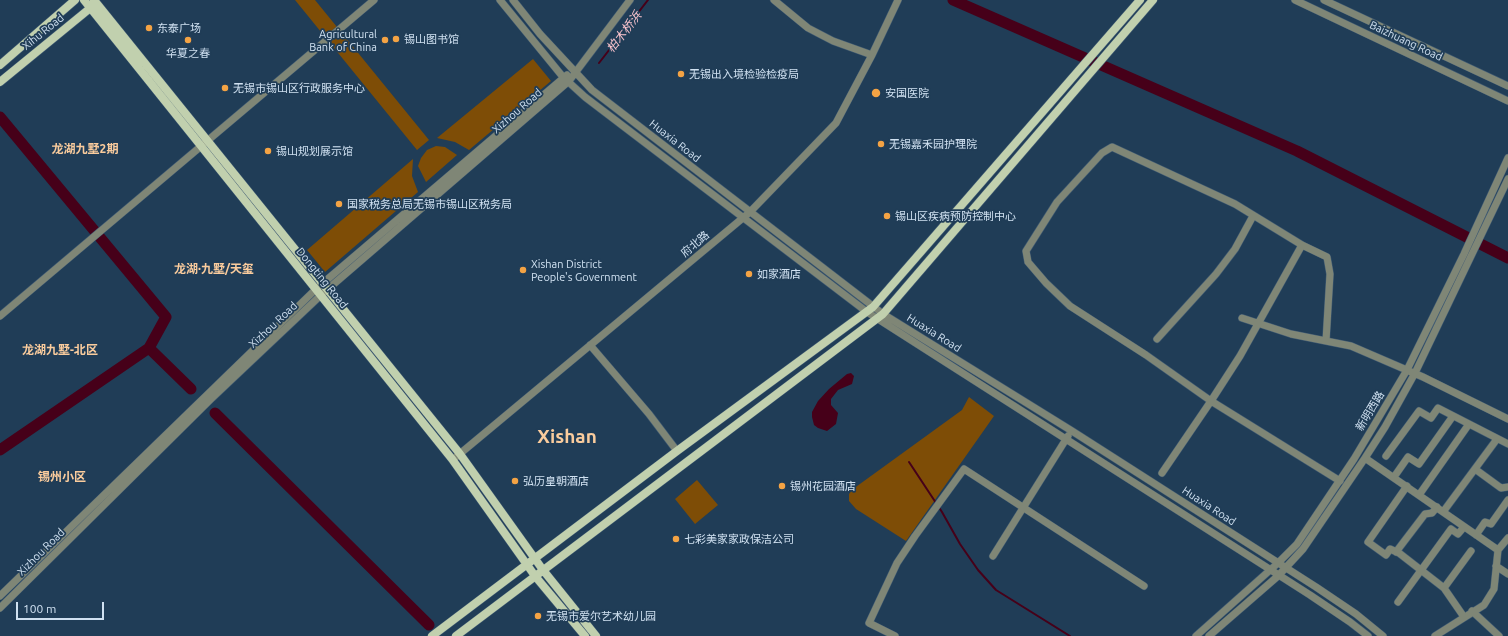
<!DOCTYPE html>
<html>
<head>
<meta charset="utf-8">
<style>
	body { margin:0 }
	#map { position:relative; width:1508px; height:636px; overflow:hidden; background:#203d57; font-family:Ubuntu,sans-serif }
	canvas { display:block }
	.scale { position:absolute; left:16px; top:602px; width:88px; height:18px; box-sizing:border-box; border:2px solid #d0e1f1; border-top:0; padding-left:5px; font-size:12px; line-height:14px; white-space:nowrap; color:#d0e1f1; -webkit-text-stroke:3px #203d57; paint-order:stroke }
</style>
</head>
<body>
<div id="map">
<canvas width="1508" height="636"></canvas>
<div class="scale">100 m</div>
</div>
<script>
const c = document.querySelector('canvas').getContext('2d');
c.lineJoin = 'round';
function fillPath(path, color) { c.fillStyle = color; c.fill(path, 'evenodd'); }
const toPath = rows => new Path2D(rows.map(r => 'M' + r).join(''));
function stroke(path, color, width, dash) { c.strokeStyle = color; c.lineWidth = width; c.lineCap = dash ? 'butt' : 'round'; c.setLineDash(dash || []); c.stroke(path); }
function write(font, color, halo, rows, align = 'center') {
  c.font = font + ' Ubuntu,"Noto Sans SC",sans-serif'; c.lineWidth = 3.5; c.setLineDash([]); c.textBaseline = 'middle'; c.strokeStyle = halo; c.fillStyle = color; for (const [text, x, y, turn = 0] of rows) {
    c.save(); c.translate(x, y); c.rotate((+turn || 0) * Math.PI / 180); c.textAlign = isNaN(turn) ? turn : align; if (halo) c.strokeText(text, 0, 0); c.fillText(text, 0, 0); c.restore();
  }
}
fillPath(toPath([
	[295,0,315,0,429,140,417,150],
	[533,59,551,81,469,150,455,142,437,138],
	[436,146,445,147,457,155,426,182,418,166,421,158,427,150],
	[413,159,412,176,418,192,325,272,307,250],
	[969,397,994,416,906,541,856,509,849,501,849,494,853,489,962,410],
	[697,480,718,505,695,524,675,499]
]), '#7e4d06');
fillPath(toPath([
	[851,373,854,376,852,384,838,390,831,399,831,405,838,413,836,424,827,431,818,428,814,425,812,417,812,412,818,401,829,389,847,374]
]), '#460019');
stroke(toPath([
	[599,63,648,0],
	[909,462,942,512,960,544,978,570,996,590,1070,636]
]), '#460019', 2);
stroke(toPath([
	[953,0,1297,151,1508,258],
	[0,117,166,317,149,348],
	[215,413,429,625],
	[0,450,149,348,191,389]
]), '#460019', 11);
const minor = toPath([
	[500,0,563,77,585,97,867,312,1310,595,1350,622,1368,636],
	[513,0,540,34,592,90,883,314,1072,431,1316,587,1356,614,1383,636],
	[774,0,808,28,833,41,872,55],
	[1295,0,1508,101],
	[1324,0,1508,86],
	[1302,245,1327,257,1330,274,1326,341],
	[0,316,374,0],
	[1242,318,1291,334,1351,346,1423,377,1508,419],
	[1157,339,1216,274,1235,249,1253,216],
	[590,345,649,414,677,451],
	[1386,456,1419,411,1431,418,1438,408,1508,444],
	[456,457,750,212,836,123,872,55,898,0],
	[1365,458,1498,550,1494,589,1484,605,1435,636],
	[1475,469,1501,488,1508,487],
	[1162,473,1211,401,1240,356,1302,245,1235,204,1112,147,1102,153,1057,202,1026,251,1028,262,1046,283,1070,306,1146,355,1211,401,1340,481],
	[1394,477,1408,457,1419,464,1453,416],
	[1407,486,1368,542,1386,555,1390,549,1399,553,1444,588,1464,617],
	[1419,495,1469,424],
	[1443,512,1497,439],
	[1476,535,1485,522,1491,524,1508,500],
	[1498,550,1508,538],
	[1396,552,1425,514,1432,513,1437,507],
	[993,556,1068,436],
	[1496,566,1508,574],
	[1444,588,1471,551],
	[0,596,316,289,567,75],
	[1398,602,1451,529,1458,534,1464,527],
	[0,608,212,398,321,295,569,81,630,0],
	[1472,611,1499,636],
	[895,636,869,623,897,563,915,536,964,469,1144,586],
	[1196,636,1278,563,1297,544,1354,459,1407,370,1464,254,1508,158],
	[1209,636,1278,576,1303,549,1365,458,1385,427,1415,373,1508,179]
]);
const major = toPath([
	[84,0,452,459,535,576,585,636],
	[94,0,460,454,543,570,596,636],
	[0,65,75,0],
	[0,82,94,5],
	[432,636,677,451,873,307,1140,0],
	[456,636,883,314,1153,0]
]);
stroke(minor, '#405b73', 8);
stroke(major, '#405b73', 9);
stroke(minor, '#7f8676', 7);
stroke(major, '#c1d0ae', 8);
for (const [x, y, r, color] of [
	[149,28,4,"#f4a344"],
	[396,39,4,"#f4a344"],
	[188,40,4,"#f4a344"],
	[385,40,4,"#f4a344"],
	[681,74,4,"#f4a344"],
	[225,88,4,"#f4a344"],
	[876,93,5,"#f4a344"],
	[881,144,4,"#f4a344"],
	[268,151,4,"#f4a344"],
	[339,204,4,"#f4a344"],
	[887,216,4,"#f4a344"],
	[523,270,4,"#f4a344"],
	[749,274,4,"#f4a344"],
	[515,481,4,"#f4a344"],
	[782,486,4,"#f4a344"],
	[676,539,4,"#f4a344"],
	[538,616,4,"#f4a344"]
]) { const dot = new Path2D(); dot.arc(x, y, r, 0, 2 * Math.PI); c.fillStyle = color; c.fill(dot); stroke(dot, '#203d57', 1.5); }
write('11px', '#d0e1f1', '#203d57', [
	["东泰广场",157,28],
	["Agricultural",377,34,"right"],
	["Bank of China",377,47,"right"],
	["锡山图书馆",404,39],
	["华夏之春",188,53,"center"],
	["无锡出入境检验检疫局",689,74],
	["无锡市锡山区行政服务中心",233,88],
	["安国医院",885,93],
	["无锡嘉禾园护理院",889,144],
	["锡山规划展示馆",276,151],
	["国家税务总局无锡市锡山区税务局",347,204],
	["锡山区疾病预防控制中心",895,216],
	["Xishan District",531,264],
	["People's Government",531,277],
	["如家酒店",757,274],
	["弘历皇朝酒店",523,481],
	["锡州花园酒店",790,486],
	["七彩美家家政保洁公司",684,539],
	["无锡市爱尔艺术幼儿园",546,616]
], 'left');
write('11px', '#d0e1f1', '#203d57', [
	["Xihu Road",43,32,-39],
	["Baizhuang Road",1406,41,25],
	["Xizhou Road",517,111,-41],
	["Huaxia Road",675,141,38],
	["府北路",695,244,-40],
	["Dongting Road",322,278,51],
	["Xizhou Road",273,325,-43],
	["Huaxia Road",934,333,32],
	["新明西路",1370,411,-59],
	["Huaxia Road",1209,506,33],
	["Xizhou Road",41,552,-45]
]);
write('italic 12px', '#fbc4cd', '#203d57', [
	["柏木桥浜",624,32,-52]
]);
write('bold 12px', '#facc9d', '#203d57', [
	["龙湖九墅2期",85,149],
	["龙湖·九墅/天玺",214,269],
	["龙湖九墅-北区",60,350],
	["锡州小区",62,477]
]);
write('bold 19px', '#facc9d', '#203d57', [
	["Xishan",567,437]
]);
</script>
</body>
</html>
